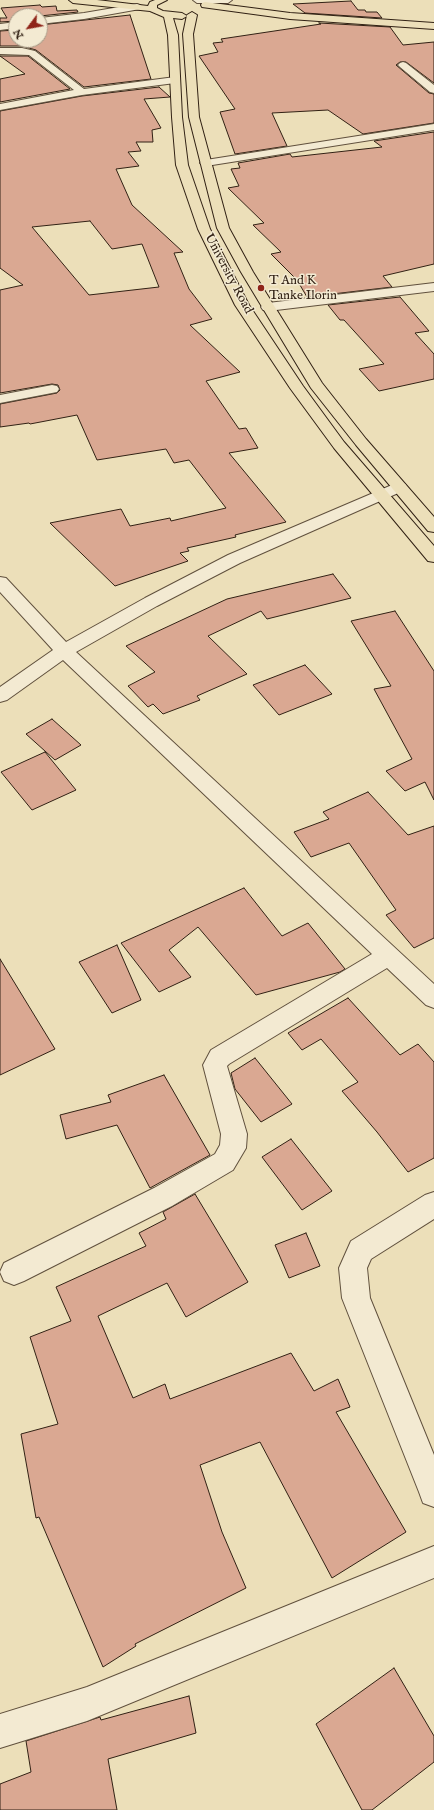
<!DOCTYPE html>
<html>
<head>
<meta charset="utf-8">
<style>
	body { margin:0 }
	#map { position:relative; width:434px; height:1810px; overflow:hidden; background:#ecdfb9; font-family:"IM FELL English",serif }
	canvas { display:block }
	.north { position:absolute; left:8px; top:8px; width:40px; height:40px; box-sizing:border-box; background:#f3ead2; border:1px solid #a59a86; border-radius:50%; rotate:238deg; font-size:11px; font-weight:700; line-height:16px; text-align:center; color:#312114 }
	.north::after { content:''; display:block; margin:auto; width:14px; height:18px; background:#8f2418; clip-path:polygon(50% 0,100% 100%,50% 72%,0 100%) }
</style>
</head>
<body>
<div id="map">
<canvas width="434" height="1810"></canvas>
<div class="north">N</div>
</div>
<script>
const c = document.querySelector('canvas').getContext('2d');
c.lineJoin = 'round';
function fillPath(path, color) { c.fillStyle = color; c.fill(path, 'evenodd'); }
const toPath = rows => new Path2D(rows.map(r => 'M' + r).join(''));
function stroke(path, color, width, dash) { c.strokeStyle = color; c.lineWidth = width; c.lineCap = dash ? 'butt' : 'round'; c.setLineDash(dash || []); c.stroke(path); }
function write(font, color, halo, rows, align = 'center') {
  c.font = font + ' "IM FELL English",serif'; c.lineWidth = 3; c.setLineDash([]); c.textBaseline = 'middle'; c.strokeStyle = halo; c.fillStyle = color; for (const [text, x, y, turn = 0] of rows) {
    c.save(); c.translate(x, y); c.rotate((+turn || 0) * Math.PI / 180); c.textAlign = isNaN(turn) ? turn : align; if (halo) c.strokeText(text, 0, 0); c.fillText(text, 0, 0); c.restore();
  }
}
const building = toPath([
	[351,1,358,10,365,10,366,12,377,12,382,18,305,13,293,4,351,1],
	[40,5,42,7,56,6,57,11,77,10,78,12,40,16,16,16,16,21,0,22,0,18,7,18,1,8,40,5],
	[130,15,151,79,84,87,36,50,22,46,0,46,0,31,16,30,16,40,40,40,40,25,130,15],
	[319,23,390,27,403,45,434,42,434,83,406,62,400,62,396,65,429,93,434,94,434,123,363,134,328,110,272,113,287,146,235,154,220,112,235,109,199,56,218,52,213,43,223,42,221,39,321,24,319,23],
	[0,56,28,56,70,89,0,102,0,79,25,74,0,56],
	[159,87,170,97,144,99,161,128,152,130,153,142,136,142,141,151,128,152,139,166,116,169,132,205,183,252,174,253,189,289,212,319,190,325,240,372,206,381,239,429,246,428,258,448,229,453,286,522,235,535,236,537,187,548,189,551,180,553,188,561,115,586,50,523,121,509,130,526,170,518,171,521,226,508,189,460,174,463,166,449,97,460,77,415,30,424,29,423,0,427,0,404,57,393,60,390,58,385,52,384,0,393,0,290,23,285,0,268,0,111,82,96,159,87],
	[90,221,112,249,142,244,159,287,89,295,32,227,90,221],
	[434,132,434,264,383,276,392,287,307,297,297,280,271,254,281,252,253,225,264,223,228,188,239,186,231,169,240,168,238,163,290,154,292,157,382,147,374,141,434,132],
	[400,297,429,331,415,333,434,354,434,379,379,391,359,369,384,364,344,320,340,320,328,305,400,297],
	[333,574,351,598,267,619,261,611,208,636,247,674,197,696,200,700,163,714,153,704,148,707,128,686,155,672,126,646,227,599,333,574],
	[395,611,434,671,434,800,425,782,405,791,386,771,412,759,374,689,391,686,351,621,395,611],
	[305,665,332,694,279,715,253,685,305,665],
	[52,719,81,745,55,760,26,734,52,719],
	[45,752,76,790,32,810,1,772,45,752],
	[368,792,408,835,434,826,434,938,414,948,386,915,396,910,349,843,311,857,294,832,329,819,323,812,368,792],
	[244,888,282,936,308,923,345,969,340,972,256,995,198,927,169,950,191,977,159,992,121,943,244,888],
	[117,945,141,1000,112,1013,79,962,117,945],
	[0,959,55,1049,0,1075,0,959],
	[348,998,400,1055,418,1044,434,1062,434,1158,408,1172,377,1132,342,1091,358,1082,321,1039,302,1050,288,1033,348,998],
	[255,1058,292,1104,261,1122,235,1089,231,1073,255,1058],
	[164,1075,210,1155,150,1188,117,1125,66,1139,60,1115,111,1102,108,1095,164,1075],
	[291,1139,332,1191,302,1210,262,1157,291,1139],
	[195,1194,248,1282,186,1317,167,1283,98,1316,133,1398,165,1384,170,1399,291,1353,314,1391,338,1379,350,1407,336,1412,406,1532,332,1578,260,1442,200,1465,222,1532,246,1588,135,1644,136,1646,103,1667,39,1517,36,1518,21,1434,58,1424,30,1337,71,1321,56,1287,146,1246,139,1233,166,1219,163,1212,195,1194],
	[306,1233,320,1266,289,1278,275,1245,306,1233],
	[394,1668,434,1736,434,1762,372,1810,362,1810,316,1724,394,1668],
	[189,1696,196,1733,108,1759,117,1810,0,1810,0,1784,31,1772,26,1741,100,1717,101,1720,189,1696]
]);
fillPath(building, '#daa892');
stroke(building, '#312114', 1);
const minor = toPath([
	[193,0,232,0,228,3,197,3,193,0],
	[137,4,140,5,142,7,140,9,84,19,40,24,40,18,84,13,137,4],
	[16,22,16,28,0,30,0,24,16,22],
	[0,48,22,48,35,51,84,89,175,77,180,80,175,83,82,95,0,110,0,104,74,90,29,55,0,54,0,48],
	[403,62,406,63,434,85,434,93,430,92,400,67,398,65,400,63,403,62],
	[434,124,434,130,206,166,200,163,206,160,434,124],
	[434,283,434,291,268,311,263,310,261,307,263,304,268,303,434,283],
	[52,385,57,386,59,389,57,392,0,403,0,395,52,385],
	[399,482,405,484,407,487,405,490,240,563,157,606,76,652,434,984,434,1008,426,1005,387,968,229,1064,227,1066,247,1134,246,1148,233,1170,172,1206,24,1281,14,1285,4,1281,0,1272,4,1263,154,1188,215,1154,220,1145,221,1134,203,1065,211,1050,372,954,63,660,7,700,0,702,0,687,53,650,0,592,0,577,6,578,66,642,145,598,228,555,399,482],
	[434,1192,434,1219,371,1259,367,1268,370,1298,434,1455,434,1507,423,1503,419,1492,342,1298,339,1268,351,1241,425,1195,434,1192],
	[434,1546,434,1578,87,1721,0,1748,0,1714,87,1687,434,1546]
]);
const primary = toPath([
	[69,0,97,0,148,6,150,2,155,0,167,0,157,5,157,8,163,11,182,13,187,16,182,19,173,18,178,35,182,117,188,165,210,229,249,305,303,386,344,442,434,546,434,562,428,561,334,448,290,388,235,305,198,229,176,165,172,117,168,35,164,17,150,11,73,3,69,0],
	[205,2,290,13,434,23,434,29,290,19,202,7,201,5,202,3,205,2],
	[192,12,197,15,193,34,199,117,229,228,253,272,322,383,366,439,434,517,434,532,428,531,356,445,311,388,241,272,217,228,189,117,183,34,187,15,192,12]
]);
stroke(minor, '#60503d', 2);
stroke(primary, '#312114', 2);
fillPath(minor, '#f3ead2');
fillPath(primary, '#ecdfb9');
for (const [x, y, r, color] of [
	[261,288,4,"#8f2418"]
]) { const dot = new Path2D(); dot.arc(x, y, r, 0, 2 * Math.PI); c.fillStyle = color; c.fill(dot); stroke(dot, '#f3ead2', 1.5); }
write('13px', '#312114', '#f3ead2', [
	["University Road",228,274,62]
]);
write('13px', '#312114', '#f3ead2', [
	["T And K",269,281],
	["Tanke Ilorin",269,296]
], 'left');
</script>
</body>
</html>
